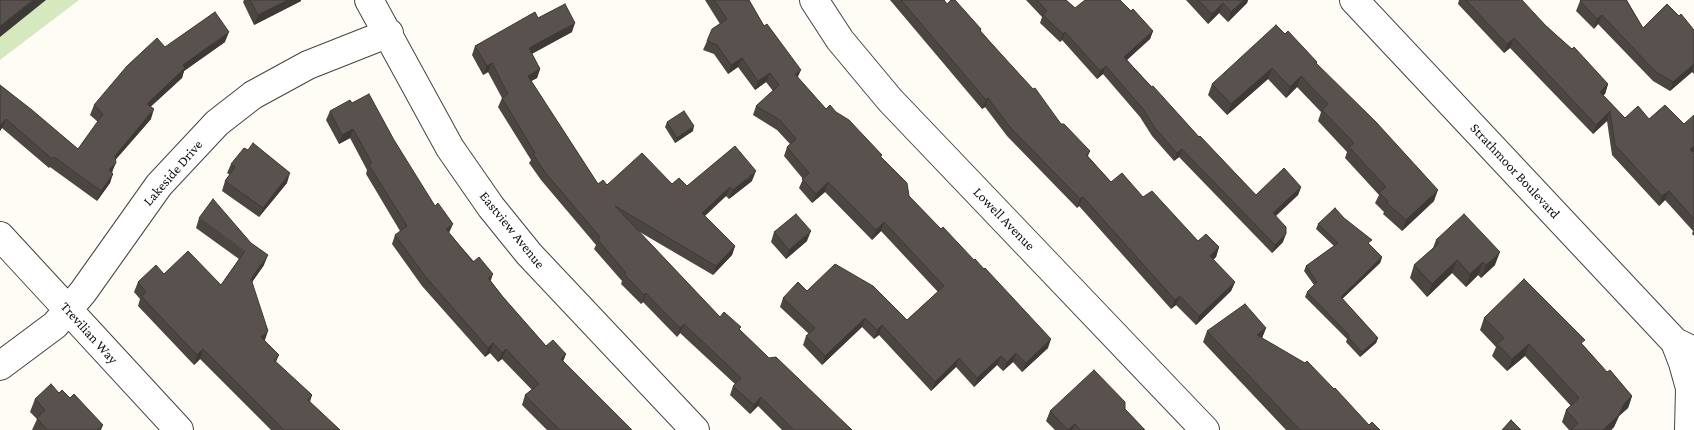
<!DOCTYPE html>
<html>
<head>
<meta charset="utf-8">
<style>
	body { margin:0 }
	canvas { display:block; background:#fefcf4 }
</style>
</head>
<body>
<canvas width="1694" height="430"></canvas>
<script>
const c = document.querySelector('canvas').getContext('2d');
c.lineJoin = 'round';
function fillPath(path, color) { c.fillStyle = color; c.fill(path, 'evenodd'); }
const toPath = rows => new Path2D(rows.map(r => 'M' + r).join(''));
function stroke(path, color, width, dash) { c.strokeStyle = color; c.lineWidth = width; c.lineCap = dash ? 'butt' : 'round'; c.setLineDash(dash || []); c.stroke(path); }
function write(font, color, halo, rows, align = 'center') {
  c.font = font + ' "Crimson Pro",serif'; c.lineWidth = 5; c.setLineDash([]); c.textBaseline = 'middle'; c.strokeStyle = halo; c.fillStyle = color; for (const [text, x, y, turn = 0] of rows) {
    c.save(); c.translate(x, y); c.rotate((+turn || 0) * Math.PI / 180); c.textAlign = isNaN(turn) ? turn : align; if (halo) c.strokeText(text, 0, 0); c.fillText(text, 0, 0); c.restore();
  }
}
fillPath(toPath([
	[0,0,79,0,0,60]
]), '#d6e8be');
const minor = toPath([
	[369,0,450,148,491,207,529,254,695,430],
	[814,0,840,40,890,100,1205,430],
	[1354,0,1675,342,1694,351],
	[0,236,179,430],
	[1675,342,1683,363,1690,388,1689,430],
	[0,366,55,325,83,292,159,185,217,123,253,95,308,65,389,33]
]);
stroke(minor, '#434343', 30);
stroke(minor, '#fff', 28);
fillPath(toPath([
	[244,0,301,0,301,1,254,25,243,2],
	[705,0,749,0,764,26,798,78,826,109,836,112,882,155,881,157,909,196,1048,348,1022,372,1013,362,1003,371,997,365,974,387,956,367,931,391,879,335,874,339,862,327,822,365,803,345,806,336,809,334,780,307,783,298,807,291,907,320,938,292,881,231,872,240,825,192,812,203,799,188,803,179,784,156,787,147,790,144,777,130,753,115,756,106,773,91,766,82,755,90,738,67,728,74,714,54,703,50,707,41,720,24],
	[890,0,944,0,947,4,981,29,981,31,1061,124,1090,151,1088,156,1111,182,1143,197,1198,241,1219,247,1216,257,1213,260,1235,282,1231,291,1196,325,1176,305,1171,309,1079,206,1077,208,1007,136,985,107,982,109],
	[1026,0,1066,0,1075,8,1153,31,1150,39,1127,60,1199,137,1256,195,1301,187,1298,195,1276,216,1283,242,1272,253,1179,157,1174,161,1152,136,1140,117,1103,74,1097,79,1062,40,1060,42,1040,23,1042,17],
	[1186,0,1248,0,1247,3,1228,22,1219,13,1208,24],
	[1459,0,1519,0,1608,84,1605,94,1603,95,1625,118,1649,119,1694,152,1693,153,1694,154,1694,236,1692,234,1693,231,1665,200,1659,206,1612,155,1607,121,1593,134,1510,48,1504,53,1458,4],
	[1581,0,1627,0,1643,28,1694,30,1694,74,1692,72,1670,91,1653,81,1598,24,1594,29,1576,11,1580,1],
	[538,18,572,32,532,54,540,69,537,78,531,81,598,184,672,184,687,186,752,181,729,199,726,196,705,216,735,246,732,255,713,275,638,231,720,317,740,330,769,358,852,430,782,430,758,406,750,414,730,395,733,386,735,384,680,333,677,337,643,302,641,304,621,284,622,281,594,249,596,245,541,180,529,163,531,160,498,107,502,98,488,72,483,75,472,55,475,46],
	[1285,34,1317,62,1316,63,1434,201,1402,231,1383,214,1384,212,1375,203,1379,195,1345,158,1347,152,1318,121,1321,112,1297,87,1286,98,1268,79,1227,115,1208,95,1212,84],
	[225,42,184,71,182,78,151,106,151,119,115,160,110,183,97,201,50,167,49,168,2,128,0,131,0,85,78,149,98,122,90,115,94,105,165,47],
	[352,103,394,140,449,233,491,281,503,297,546,346,566,354,563,361,632,430,547,430,522,405,525,395,532,390,502,359,498,362,490,353,485,357,422,286,392,244,395,235,400,231,366,174,367,170,350,138,339,144,326,120,330,111],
	[667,122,693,131,675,143,665,127],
	[231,164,287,183,259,217,222,191,225,181,230,175,227,173],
	[199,218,264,265,252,282,264,340,279,355,276,362,312,395,310,402,340,430,271,430,200,359,194,365,138,306,140,299,134,292,138,282,164,274,221,285,239,259,196,228],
	[1318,224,1370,245,1382,257,1380,263,1342,299,1378,338,1376,343,1360,357,1346,342,1347,339,1305,297,1307,292,1314,285,1304,271,1306,266,1334,246,1316,229],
	[774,232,807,241,786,259,771,242],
	[1436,240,1495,265,1481,278,1478,275,1466,287,1452,273,1427,297,1410,278,1414,265,1433,248],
	[1484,318,1583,345,1607,372,1632,396,1628,408,1619,416,1614,427,1611,430,1569,430,1562,422,1566,410,1571,406,1525,356,1507,371,1492,356,1496,347,1480,330],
	[1266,328,1262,338,1369,425,1380,430,1286,430,1203,342,1207,331],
	[59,393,70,398,103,425,101,430,32,430,37,419,30,412,35,399],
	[1125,409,1145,430,1055,430,1046,421,1050,411]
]), '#4c4642');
fillPath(toPath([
	[33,0,46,0,0,37,0,26],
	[288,0,301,0,301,1,254,25,258,15],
	[1244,0,1248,0,1247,3,1228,22,1231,12],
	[1223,3,1219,13,1208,24,1212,14],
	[1602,15,1598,24,1594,29,1597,19],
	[575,23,572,32,525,57,529,48],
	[1153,31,1150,39,1121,65,1124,57],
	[229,32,225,42,184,71,182,78,144,113,147,104,183,65],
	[1065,32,1062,40,1060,42,1063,34],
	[1514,38,1510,48,1504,53,1507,44],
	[742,58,738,67,728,74,731,65],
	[492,63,488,72,483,75,487,66],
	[1694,64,1692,72,1670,91,1673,82],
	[1106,66,1103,74,1097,79,1100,71],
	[1272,68,1268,79,1227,115,1231,104],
	[540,69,537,78,524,85,528,76],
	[801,70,797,79,795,74],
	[770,73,766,82,755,90,758,81],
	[1301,76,1297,87,1286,98,1290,87],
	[1608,84,1605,94,1597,101,1600,92],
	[988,98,985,107,982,109,986,100],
	[154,109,151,119,111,165,115,156],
	[1610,111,1607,121,1593,134,1596,125],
	[6,119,2,128,0,131,0,126],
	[694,126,693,131,675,143,677,138],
	[353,129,350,138,339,144,342,135],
	[1694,146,1694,152,1687,159,1690,149],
	[1182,149,1179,157,1174,161,1177,153],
	[116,163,112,172,109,170],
	[756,171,752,181,729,199,733,190],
	[290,173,287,183,259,217,263,208],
	[113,174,110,183,97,201,101,191],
	[828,182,825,192,812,203,816,194],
	[730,187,726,196,698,222,702,213],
	[1301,187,1298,195,1270,221,1273,213],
	[1438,190,1434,201,1402,231,1406,220],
	[1669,191,1665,200,1659,206,1662,196],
	[1083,197,1079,206,1077,208,1080,199],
	[884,222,881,231,872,240,876,230],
	[453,224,449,233,446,229],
	[811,231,807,241,786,259,789,250],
	[1286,234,1283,242,1272,253,1275,245],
	[735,246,732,255,713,275,716,266],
	[1219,247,1216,257,1206,266,1210,256],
	[1500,252,1495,265,1481,278,1486,265],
	[268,255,264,265,248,288,251,279],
	[1382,257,1380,263,1339,302,1341,297],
	[1457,260,1452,273,1427,297,1432,284],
	[1483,262,1478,275,1466,287,1470,274],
	[493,274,490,283,488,278],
	[1235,282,1231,291,1196,325,1199,316],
	[646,293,643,302,641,304,644,295],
	[1180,296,1176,305,1171,309,1175,300],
	[865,318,862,327,822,365,825,356],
	[684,324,680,333,677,337,680,328],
	[882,325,879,335,874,339,877,330],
	[1266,328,1262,338,1257,335],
	[268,331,265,340,257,346,261,337],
	[1378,338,1376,343,1360,357,1362,352],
	[1051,339,1048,348,1022,372,1026,363],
	[493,343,490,353,485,357,488,348],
	[1529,344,1525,356,1507,371,1512,359],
	[203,349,200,359,194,365,197,355],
	[506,349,502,359,498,362,502,353],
	[1016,353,1013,362,1003,371,1007,362],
	[566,354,562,364,561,359],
	[1001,356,997,365,974,387,977,378],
	[959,358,956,367,931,391,935,382],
	[1632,396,1628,408,1619,416,1614,427,1611,430,1603,430,1624,404],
	[761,397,758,406,750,414,754,405],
	[1075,424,1072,430,1068,430]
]), '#3e3936');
const building = toPath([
	[0,0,33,0,0,26,0,0],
	[250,0,288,0,258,15,250,0],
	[714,0,749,0,764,26,767,24,801,70,795,74,826,109,830,105,836,112,849,120,882,155,880,156,907,183,909,196,941,229,943,227,974,260,975,259,984,269,985,268,1051,339,1026,363,1016,353,1007,362,1001,356,977,378,959,358,935,382,882,325,877,330,865,318,825,356,806,336,815,328,783,298,798,282,807,291,835,264,873,286,907,320,944,286,884,222,876,230,828,182,816,194,802,179,809,173,787,147,796,139,780,120,756,106,779,85,770,73,758,81,742,58,731,65,717,45,707,41,712,29,727,19,714,0],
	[901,0,944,0,947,4,951,0,955,0,981,29,980,31,1033,89,1035,88,1061,124,1064,124,1090,151,1086,155,1111,182,1122,173,1143,197,1152,191,1198,241,1206,234,1219,247,1210,256,1235,282,1199,316,1180,296,1175,300,1083,197,1080,199,1010,127,988,98,986,100,901,0],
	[1037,0,1066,0,1075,8,1085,0,1120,0,1131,11,1133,9,1153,31,1124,57,1151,87,1153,86,1199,137,1200,136,1256,195,1284,168,1301,187,1273,213,1286,227,1286,234,1275,245,1182,149,1177,153,1155,128,1143,109,1106,66,1100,71,1065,32,1063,34,1043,15,1047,11,1037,0],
	[1198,0,1244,0,1231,12,1223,3,1212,14,1198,0],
	[1466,0,1519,0,1520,1,1522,0,1546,26,1572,49,1574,47,1608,84,1600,92,1625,118,1638,106,1649,119,1665,105,1684,124,1694,115,1694,146,1690,149,1694,154,1694,219,1669,191,1662,196,1615,145,1610,111,1596,125,1514,38,1507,44,1466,0],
	[1581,0,1626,0,1643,28,1667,4,1679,16,1681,14,1694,30,1694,64,1673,82,1656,72,1602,15,1597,19,1580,1,1581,0],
	[565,4,575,23,529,48,540,69,528,76,598,184,603,180,607,185,642,153,672,184,679,178,687,186,735,146,756,171,733,190,730,187,702,213,735,246,716,266,615,206,720,317,724,312,741,327,739,329,769,358,776,357,852,430,794,430,761,397,754,405,733,386,741,378,684,324,680,328,646,293,644,295,624,274,626,273,598,240,600,237,544,171,533,154,535,153,502,98,508,94,492,63,487,66,475,46,535,12,538,18,565,4],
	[215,12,229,32,183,65,185,68,147,104,154,109,115,156,116,163,109,170,113,174,101,191,54,157,52,159,6,119,0,126,0,85,32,110,78,149,103,114,94,105,127,66,157,38,165,47,215,12],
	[1276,25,1285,34,1288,31,1317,62,1316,63,1376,122,1438,190,1406,220,1387,203,1388,201,1379,192,1386,187,1349,147,1354,143,1322,110,1328,104,1301,76,1290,87,1272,68,1231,104,1212,84,1276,25],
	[369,94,394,140,435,206,438,203,453,224,446,229,473,262,479,257,493,274,488,278,503,297,546,346,553,340,566,354,561,359,632,430,560,430,525,395,539,384,506,349,502,353,493,343,488,348,425,276,395,235,407,226,369,165,372,163,353,129,342,135,330,111,350,100,352,103,369,94],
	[684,111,694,126,677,138,667,122,684,111],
	[253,143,290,173,263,208,225,181,235,167,231,164,244,148,248,150,253,143],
	[213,199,251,243,268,255,251,279,268,331,261,337,279,355,274,360,312,395,308,400,340,430,284,430,203,349,197,355,141,296,146,292,138,282,156,265,164,274,188,251,221,285,245,251,199,218,213,199],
	[1335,208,1344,218,1372,240,1368,243,1382,257,1341,297,1378,338,1362,352,1348,337,1349,335,1307,292,1317,282,1306,266,1338,243,1318,224,1335,208],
	[796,214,811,231,789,250,774,232,796,214],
	[1464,214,1500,252,1486,265,1483,262,1470,274,1457,260,1432,284,1414,265,1439,243,1436,240,1464,214],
	[1524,279,1585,340,1581,343,1607,372,1610,370,1632,396,1624,404,1619,415,1603,430,1571,430,1578,423,1566,410,1579,398,1529,344,1512,359,1497,344,1504,338,1484,318,1524,279],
	[1245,304,1266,328,1257,335,1305,363,1307,361,1334,389,1335,388,1369,425,1372,422,1380,430,1300,430,1207,331,1245,304],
	[1094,370,1125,402,1125,409,1145,430,1080,430,1075,424,1068,430,1050,411,1094,370],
	[51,384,59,393,62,390,70,398,74,394,103,425,97,430,47,430,37,418,45,410,35,399,51,384],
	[1511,420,1521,430,1502,430,1511,420]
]);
fillPath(building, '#58514d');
stroke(building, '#3e3936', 1);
write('14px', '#101010', '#fff', [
	["Strathmoor Boulevard",1515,171,47],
	["Lakeside Drive",173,173,-49],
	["Lowell Avenue",1004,219,46],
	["Eastview Avenue",512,230,51],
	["Trevilian Way",89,333,48]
]);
</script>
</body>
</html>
